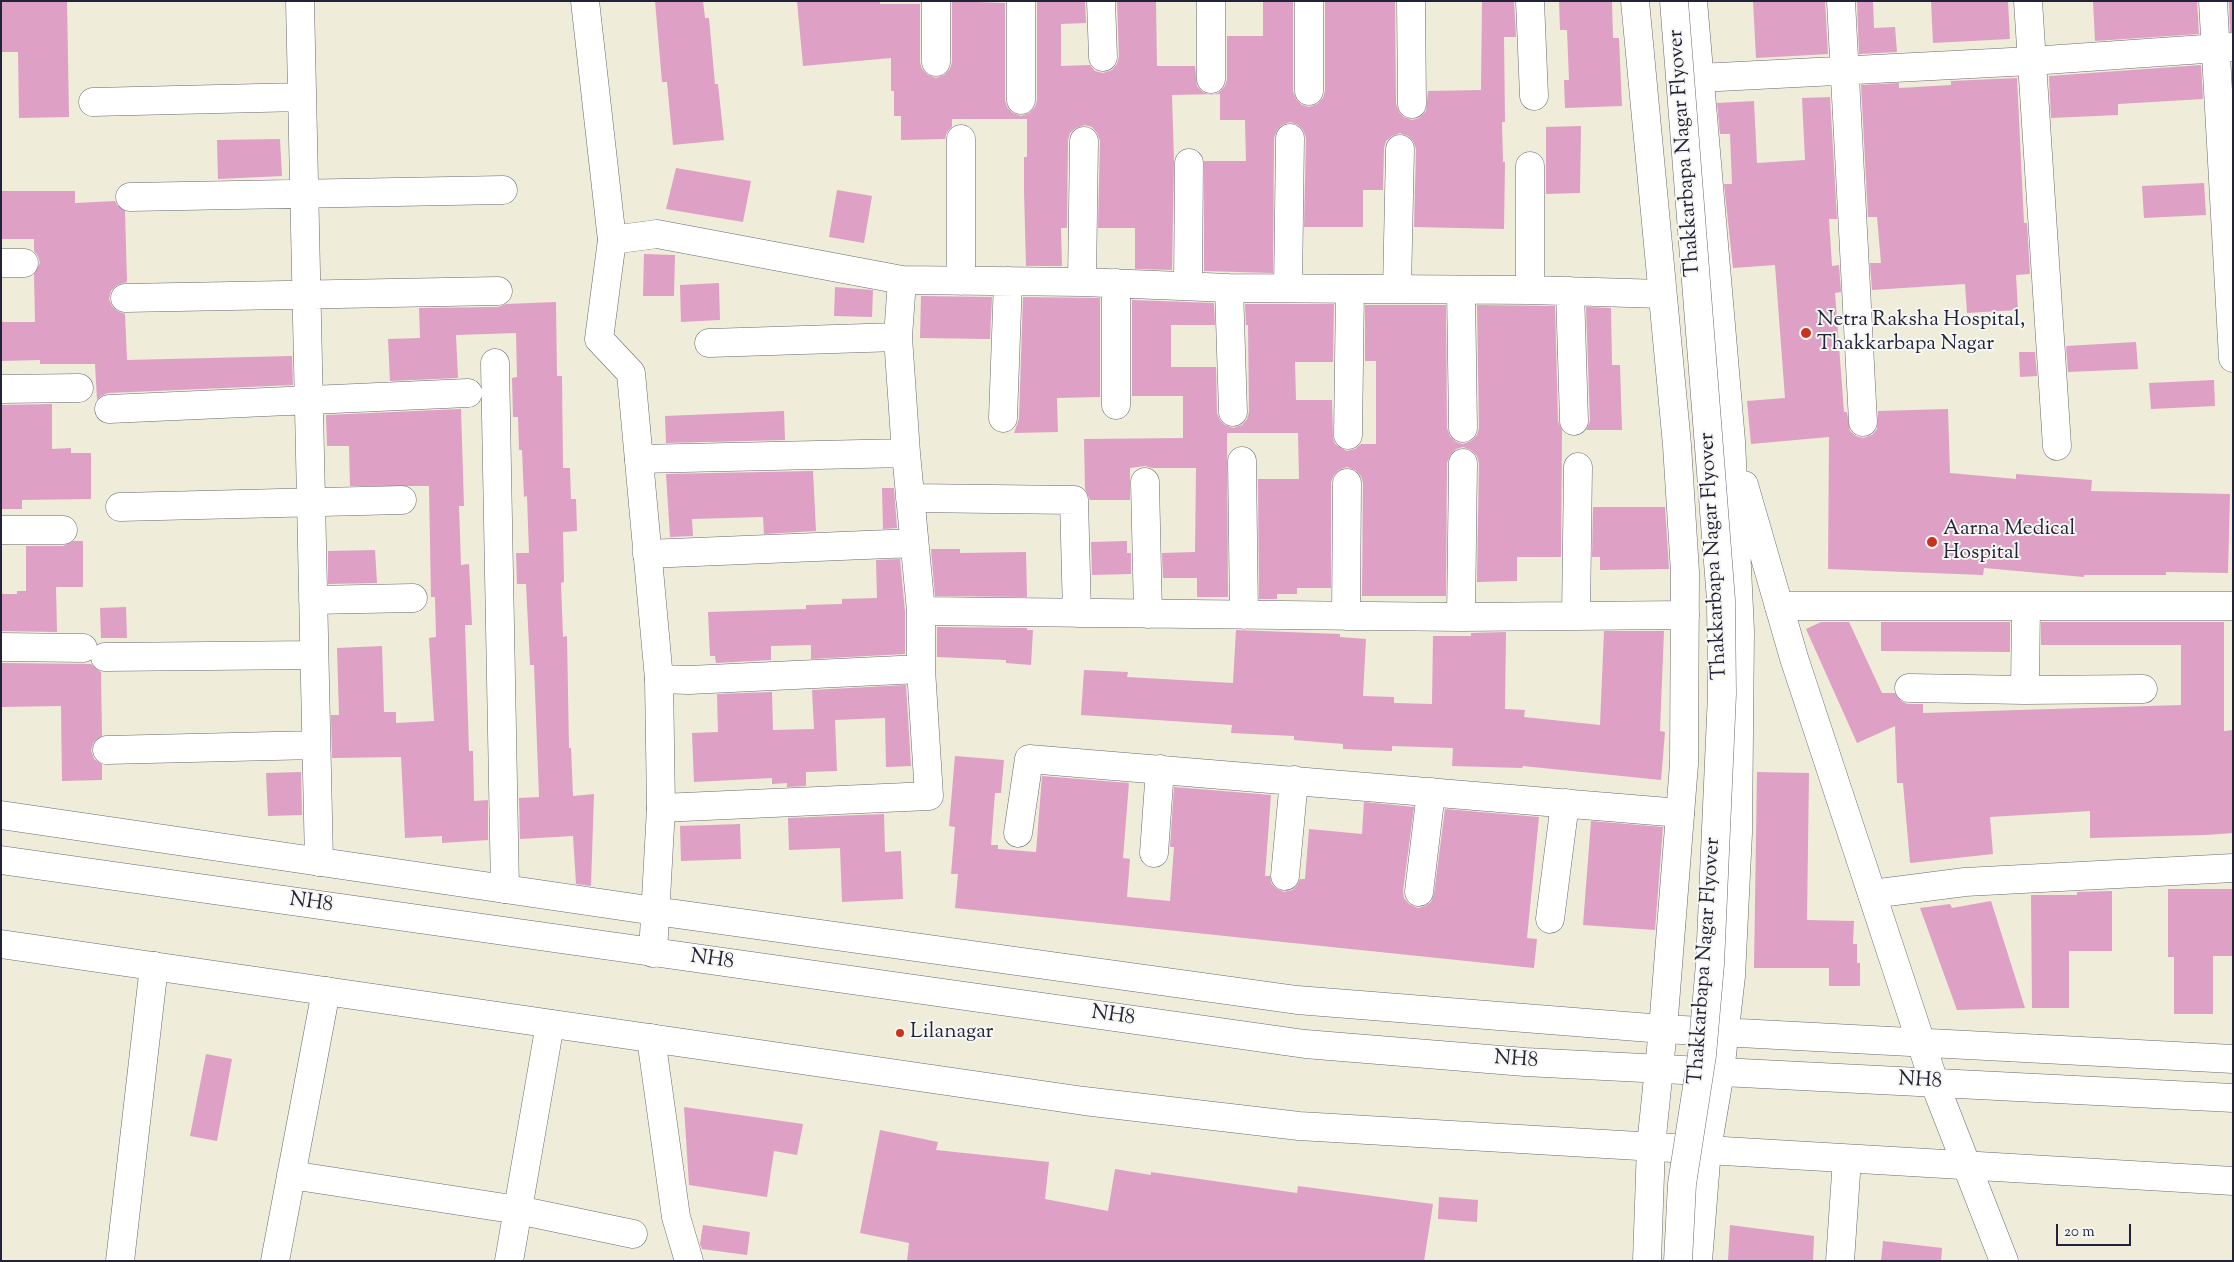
<!DOCTYPE html>
<html>
<head>
<meta charset="utf-8">
<style>
	body { margin:0 }
	#map { position:relative; width:2234px; height:1262px; overflow:hidden; background:#efecd9; font-family:"Sorts Mill Goudy",serif }
	canvas { display:block }
	.frame { position:absolute; inset:0; border:2px solid #22223b; pointer-events:none }
	.scale { position:absolute; left:2056px; top:1224px; width:75px; height:22px; box-sizing:border-box; border:2px solid #22223b; border-top:0; padding-left:6px; font-size:15px; line-height:18px; white-space:nowrap; color:#22223b; -webkit-text-stroke:4px #f6f6f2; paint-order:stroke }
</style>
</head>
<body>
<div id="map">
<canvas width="2234" height="1262"></canvas>
<div class="frame"></div>
<div class="scale">20 m</div>
</div>
<script>
const c = document.querySelector('canvas').getContext('2d');
c.lineJoin = 'round';
function fillPath(path, color) { c.fillStyle = color; c.fill(path, 'evenodd'); }
const toPath = rows => new Path2D(rows.map(r => 'M' + r).join(''));
function stroke(path, color, width, dash) { c.strokeStyle = color; c.lineWidth = width; c.lineCap = dash ? 'butt' : 'round'; c.setLineDash(dash || []); c.stroke(path); }
function write(font, color, halo, rows, align = 'center') {
  c.font = font + ' "Sorts Mill Goudy",serif'; c.lineWidth = 4; c.setLineDash([]); c.textBaseline = 'middle'; c.strokeStyle = halo; c.fillStyle = color; for (const [text, x, y, turn = 0] of rows) {
    c.save(); c.translate(x, y); c.rotate((+turn || 0) * Math.PI / 180); c.textAlign = isNaN(turn) ? turn : align; if (halo) c.strokeText(text, 0, 0); c.fillText(text, 0, 0); c.restore();
  }
}
fillPath(toPath([
	[67,1,69,117,19,118,18,52,1,52,1,2],
	[655,1,703,1,705,18,709,18,715,84,718,84,724,140,673,145,667,82,662,82],
	[797,1,880,1,880,4,920,4,920,62,922,69,928,75,936,78,944,75,950,69,952,62,952,1,1005,3,1005,100,1007,107,1013,113,1021,116,1029,113,1035,107,1037,100,1037,1,1085,1,1086,23,1061,24,1061,66,1090,65,1095,71,1103,73,1112,70,1117,64,1119,57,1117,1,1156,1,1157,66,1195,66,1197,86,1203,92,1211,95,1218,93,1225,86,1227,79,1227,36,1263,36,1263,1,1293,1,1293,91,1296,99,1302,105,1309,107,1317,104,1323,98,1325,91,1325,1,1395,1,1396,104,1399,112,1404,117,1412,120,1419,118,1426,111,1428,91,1481,90,1482,1,1514,1,1516,37,1504,37,1505,122,1502,122,1503,162,1505,162,1504,229,1414,227,1416,149,1413,141,1408,136,1400,133,1392,136,1386,141,1384,148,1383,190,1363,190,1363,227,1304,227,1306,138,1303,130,1298,125,1290,122,1282,125,1277,130,1274,138,1273,273,1204,271,1204,161,1246,161,1245,120,1220,120,1220,94,1172,95,1174,161,1172,270,1135,269,1135,228,1098,228,1100,141,1097,133,1092,127,1085,125,1076,128,1070,133,1068,140,1067,228,1061,228,1062,266,1026,266,1024,191,1024,157,1027,157,1027,119,952,119,952,127,947,132,945,139,901,140,901,116,894,116,894,91,891,91,891,58,803,66],
	[1559,1,1612,1,1613,38,1619,38,1622,106,1565,108,1564,80,1569,80,1567,30,1560,30],
	[1753,1,1825,1,1828,54,1756,58],
	[1857,1,1873,1,1874,28,1895,27,1897,52,1859,54],
	[1931,1,2008,1,2010,39,1933,43],
	[2093,1,2197,1,2199,34,2095,41],
	[2229,1,2233,1,2233,32,2230,32],
	[2201,65,2203,99,2118,104,2118,115,2051,118,2049,76],
	[2017,78,2024,223,2027,223,2030,274,2016,275,2018,310,1967,313,1965,284,1872,290,1870,263,1881,263,1877,217,1868,217,1861,85,1899,83,1899,88,1951,85,1951,81],
	[1830,97,1837,219,1829,219,1832,266,1839,265,1841,292,1835,293,1844,412,1847,412,1850,431,1856,436,1863,438,1872,435,1877,429,1878,411,1948,409,1950,473,2016,479,2016,474,2092,480,2091,491,2230,494,2228,573,2166,572,2166,575,2084,575,2084,577,1984,568,1983,575,1828,569,1829,437,1751,444,1747,401,1785,398,1775,265,1733,268,1724,184,1732,184,1730,134,1720,134,1717,103,1754,101,1757,163,1805,160,1802,98],
	[1581,126,1580,193,1546,194,1546,127],
	[280,139,282,176,218,179,217,140],
	[676,168,751,181,743,222,666,209],
	[2204,183,2206,215,2144,218,2142,186],
	[837,190,872,196,864,243,829,237],
	[1,191,75,191,75,203,115,201,117,205,125,211,127,282,117,285,111,291,109,299,112,306,117,311,125,314,127,360,292,356,293,385,108,393,101,396,97,400,95,364,40,364,40,360,1,361,1,322,35,322,34,274,40,263,38,256,34,251,34,239,1,239],
	[644,254,675,255,674,296,643,296],
	[719,283,720,320,681,322,680,285],
	[835,287,873,290,872,317,834,316],
	[921,296,992,297,990,339,920,338],
	[1023,297,1100,298,1100,397,1057,398,1058,432,1014,433,1019,419],
	[1132,300,1214,303,1215,325,1171,325,1171,367,1216,367,1217,413,1220,420,1225,425,1233,428,1242,425,1247,419,1249,412,1248,325,1246,325,1245,304,1334,304,1333,362,1295,362,1296,400,1332,400,1333,438,1335,444,1347,451,1355,449,1361,444,1376,444,1376,361,1365,361,1365,305,1446,305,1447,428,1450,436,1456,442,1463,444,1471,441,1477,435,1479,428,1477,305,1555,306,1558,421,1562,430,1561,557,1517,557,1517,581,1477,582,1479,463,1477,456,1471,450,1463,447,1456,449,1450,455,1447,463,1446,596,1362,596,1363,483,1361,476,1355,470,1347,467,1339,470,1334,475,1331,482,1331,588,1297,588,1297,594,1277,594,1277,599,1259,599,1258,479,1299,479,1298,433,1227,433,1228,597,1197,597,1197,578,1163,578,1162,553,1195,552,1196,468,1152,468,1145,466,1130,468,1130,500,1090,500,1085,489,1084,439,1183,438,1183,396,1132,396],
	[556,302,557,376,562,376,563,468,570,468,571,499,576,499,577,531,563,532,564,582,561,583,563,637,567,636,569,748,571,748,573,796,594,794,591,886,576,884,573,836,520,839,519,798,539,797,534,665,530,665,526,584,517,584,516,553,529,553,527,496,524,497,522,450,519,450,518,417,513,417,512,378,517,377,516,333,456,335,458,378,390,381,388,339,420,338,419,308,498,307,506,304],
	[1586,307,1611,308,1612,365,1620,365,1622,430,1586,430,1590,421],
	[2136,342,2138,369,2068,372,2066,346],
	[2019,352,2035,352,2037,376,2020,377],
	[2214,380,2215,406,2151,409,2149,383],
	[52,404,52,449,71,448,71,453,91,453,91,499,22,500,22,509,1,509,1,405],
	[461,409,464,506,459,506,461,565,469,564,472,625,465,625,469,751,473,751,474,801,488,800,488,840,442,843,442,836,405,838,401,757,332,758,331,715,339,715,337,648,382,646,384,712,396,712,396,723,434,721,429,638,436,637,435,597,431,597,429,486,350,486,349,446,327,446,326,415],
	[784,411,785,440,666,443,665,416],
	[813,471,816,531,764,534,763,517,692,519,693,536,670,537,666,474],
	[882,488,894,488,897,528,883,529],
	[1593,507,1665,507,1669,569,1600,570,1600,557,1592,557],
	[73,541,83,541,83,587,56,587,57,632,1,631,1,594,17,594,17,591,26,591,26,546,63,546],
	[1127,541,1127,553,1131,553,1131,574,1092,575,1091,542],
	[931,549,960,549,960,553,1026,552,1027,597,935,596],
	[375,550,377,583,328,584,328,551],
	[900,559,905,612,905,654,811,659,811,645,771,646,771,660,716,663,715,656,710,656,708,612,806,609,806,605,842,604,842,599,877,598,876,560],
	[126,607,127,638,101,638,100,608],
	[1821,622,1849,622,1882,693,1895,693,1901,701,1908,704,1923,704,1923,713,2181,705,2181,645,2041,645,2041,622,2224,622,2224,731,2233,730,2233,833,2206,835,2090,838,2090,811,1990,817,1993,854,1910,863,1903,783,1897,783,1895,726,1857,743,1806,629],
	[1881,622,2010,622,2010,652,1881,651],
	[937,627,1027,628,1027,630,1033,630,1031,665,1006,663,1006,660,937,657],
	[1236,630,1340,634,1340,637,1366,639,1363,696,1394,697,1394,703,1432,704,1433,636,1471,636,1471,633,1506,632,1505,709,1525,710,1524,717,1600,725,1604,631,1664,631,1660,731,1665,732,1661,780,1523,766,1522,768,1452,766,1453,748,1392,746,1392,751,1343,749,1343,744,1294,740,1294,736,1231,733,1232,725,1081,715,1084,670,1128,672,1127,677,1233,683],
	[1,663,91,664,101,672,102,736,94,742,91,750,94,759,102,764,102,780,62,781,61,706,1,707],
	[906,685,911,766,886,767,885,718,835,720,837,771,806,772,806,786,787,787,787,783,772,784,772,778,694,782,692,733,718,732,717,694,772,692,773,730,814,729,812,690],
	[955,756,1004,760,1001,793,995,793,991,845,998,845,998,849,1036,852,1042,776,1129,783,1123,858,1130,859,1127,897,1170,901,1174,847,1170,847,1174,787,1271,795,1265,876,1270,876,1271,883,1276,888,1284,892,1292,890,1297,885,1300,879,1305,879,1309,829,1362,834,1364,802,1414,807,1403,891,1404,898,1409,904,1418,908,1425,906,1431,902,1434,894,1445,809,1539,817,1527,938,1537,939,1534,968,955,908,958,874,951,874,955,827,949,826],
	[301,772,302,815,268,816,266,773],
	[1757,772,1809,773,1807,920,1854,921,1853,944,1857,944,1857,963,1860,963,1860,986,1829,986,1829,968,1754,968],
	[884,814,885,852,901,851,903,899,842,902,840,848,789,850,788,818],
	[1591,821,1663,827,1655,930,1583,925],
	[740,824,741,859,681,861,680,826],
	[2168,889,2233,889,2233,956,2213,956,2213,1014,2174,1014,2174,957,2168,957],
	[2112,891,2112,951,2069,951,2069,1008,2032,1008,2031,895,2077,895,2077,892],
	[1991,901,2025,1008,1957,1010,1920,908,1950,904,1952,908],
	[206,1054,232,1059,217,1141,190,1136],
	[684,1107,803,1124,797,1155,774,1151,767,1197,689,1185],
	[880,1130,938,1142,936,1150,1049,1162,1045,1199,1108,1211,1115,1169,1151,1175,1151,1172,1297,1193,1298,1186,1433,1204,1424,1261,907,1261,909,1243,860,1233],
	[1439,1197,1478,1200,1477,1222,1438,1219],
	[703,1225,750,1232,747,1255,702,1249,700,1244],
	[1730,1225,1814,1236,1813,1261,1728,1261],
	[1883,1241,1942,1248,1941,1261,1881,1261]
]), '#dea0c5');
const minor = toPath([
	[300,1,319,862],
	[936,1,936,62],
	[1021,1,1021,100],
	[1101,1,1103,57],
	[1211,1,1211,79],
	[1411,1,1412,104],
	[1530,1,1534,96],
	[1841,1,1863,422],
	[2028,1,2057,446],
	[2213,1,2233,358],
	[1699,78,2031,61,2233,47],
	[1309,91,1309,1],
	[93,102,302,97],
	[961,139,961,281],
	[1530,166,1530,290],
	[130,197,503,190],
	[612,240,657,234,902,280,1082,282,1229,288,1530,290,1662,294],
	[1,263,24,263],
	[902,280,898,337,906,453],
	[1082,282,1084,141],
	[1188,286,1189,163],
	[1229,288,1233,412],
	[1288,288,1290,138],
	[1397,289,1400,149],
	[1461,290,1463,428],
	[1570,291,1574,421],
	[125,298,498,291],
	[709,343,898,337],
	[495,363,505,889],
	[1,389,79,388],
	[1116,405,1116,283],
	[109,409,468,393],
	[1003,418,1008,281],
	[1348,435,1350,289],
	[639,459,906,453,921,611,921,669,929,796,661,808],
	[1242,461,1244,615],
	[1145,482,1148,614],
	[910,498,1074,500,1077,613],
	[120,507,402,500],
	[1,530,63,530],
	[647,554,914,543],
	[313,600,413,598],
	[1779,606,2233,606],
	[921,611,1461,617,1685,615],
	[1346,616,1347,483],
	[1576,616,1578,467],
	[1461,617,1463,463],
	[1,647,83,648],
	[105,657,314,655],
	[659,679,689,680,921,669],
	[1909,688,2025,690,2143,689],
	[2025,690,2026,606],
	[107,750,316,745],
	[1018,833,1029,759,1680,813],
	[1154,853,1160,769],
	[1285,876,1294,780],
	[1419,892,1431,792],
	[1872,894,1965,882,2233,868],
	[1550,919,1565,803],
	[651,1038,676,1217,689,1261],
	[291,1175,518,1210,633,1234],
	[120,1261,154,966],
	[275,1261,326,991],
	[509,1261,550,1024],
	[1840,1261,1847,1159]
]);
const tertiary = toPath([
	[585,1,612,240,599,339,631,373,659,679,661,808,653,953],
	[1635,1,1677,445,1685,572,1684,764,1663,1029,1651,1146,1647,1261],
	[1693,1,1731,441,1740,631,1738,833,1731,976,1720,1072,1707,1149,1698,1261],
	[1744,485,1794,658,1934,1082,2004,1261],
	[1,815,655,911,1297,1000,1663,1029,2233,1059]
]);
const primary = toPath([
	[1,860,1305,1044,1525,1062,2233,1098],
	[1,944,1084,1101,1299,1126,2233,1181]
]);
stroke(minor, '#6a6972', 29);
stroke(tertiary, '#6a6972', 29);
stroke(primary, '#6a6972', 29);
stroke(minor, '#fff', 28);
stroke(tertiary, '#fff', 28);
stroke(primary, '#fff', 28);
const secondaryBridge = toPath([
	[1674,1,1721,600,1722,694,1710,964,1702,1055,1682,1184,1678,1261]
]);
stroke(secondaryBridge, '#6a6972', 29, []);
stroke(secondaryBridge, '#fff', 28);
for (const [x, y, r, color] of [
	[1806,333,6,"#c8321e"],
	[1932,542,6,"#c8321e"],
	[900,1033,5,"#c8321e"]
]) { const dot = new Path2D(); dot.arc(x, y, r, 0, 2 * Math.PI); c.fillStyle = color; c.fill(dot); stroke(dot, '#f6f6f2', 2); }
write('21px', '#22223b', '#f6f6f2', [
	["Thakkarbapa Nagar Flyover",1686,153,-94],
	["Thakkarbapa Nagar Flyover",1715,556,-93],
	["NH8",311,904,8],
	["NH8",712,961,8],
	["Thakkarbapa Nagar Flyover",1706,961,-86],
	["NH8",1113,1017,8],
	["NH8",1516,1061,4],
	["NH8",1920,1082,3]
]);
write('21px', '#22223b', '#f6f6f2', [
	["Netra Raksha Hospital,",1817,321],
	["Thakkarbapa Nagar",1817,345],
	["Aarna Medical",1943,530],
	["Hospital",1943,554],
	["Lilanagar",910,1033]
], 'left');
</script>
</body>
</html>
